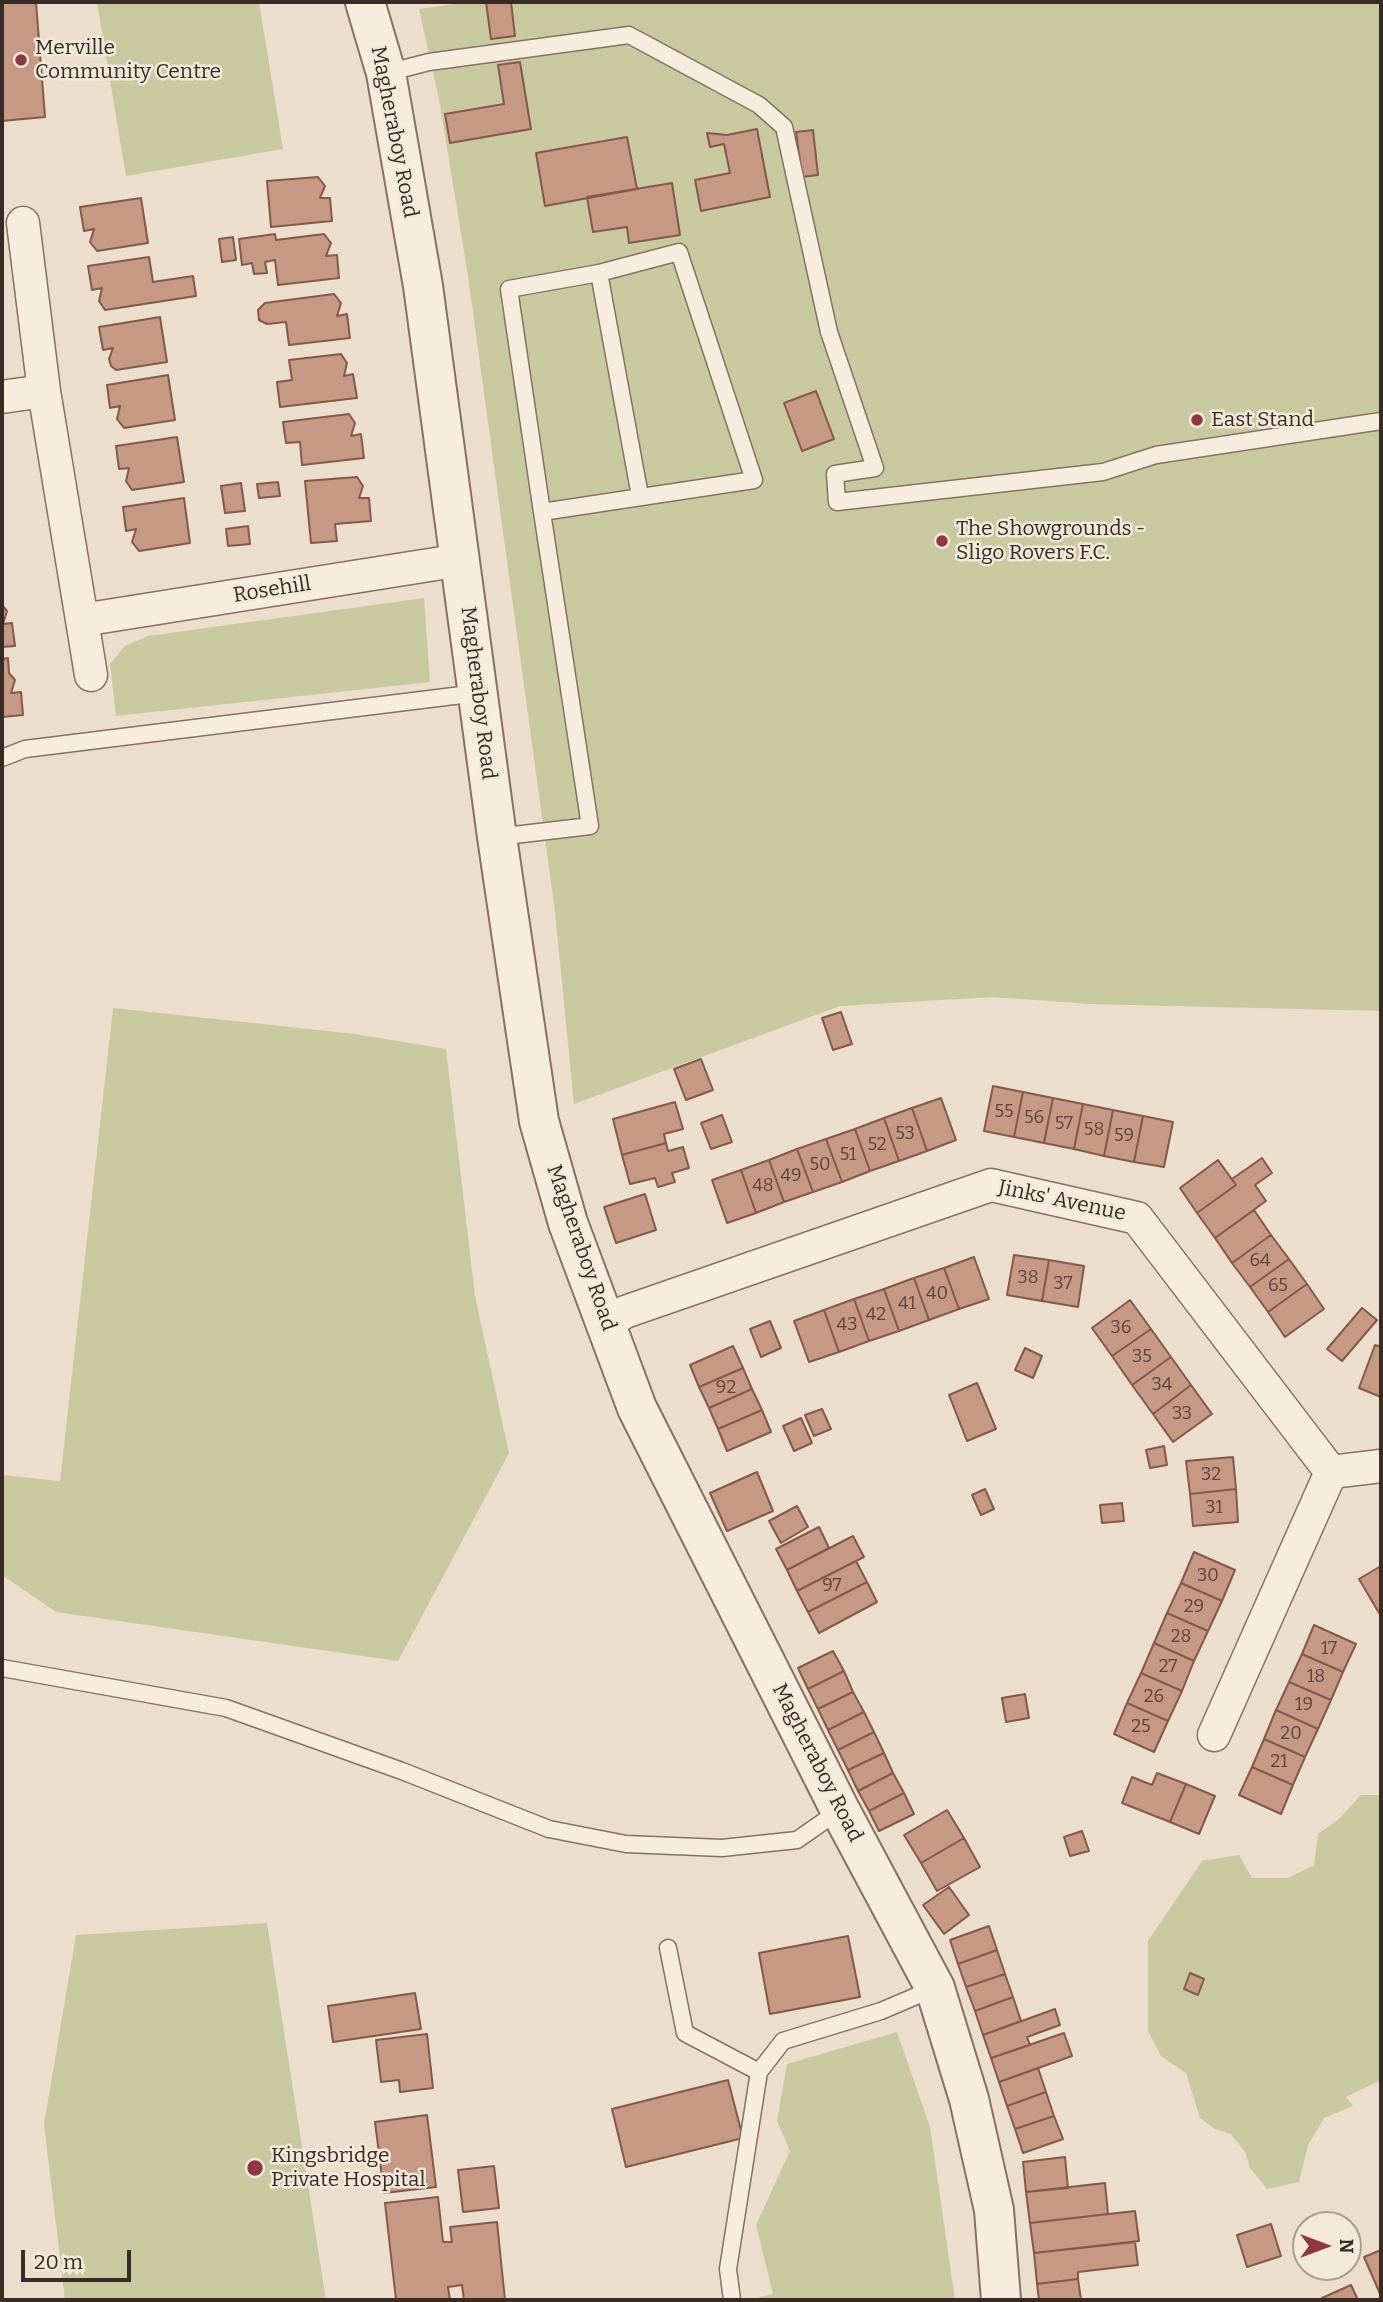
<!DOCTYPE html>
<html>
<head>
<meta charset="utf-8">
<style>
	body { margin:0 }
	#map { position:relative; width:1383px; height:2302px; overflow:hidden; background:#ebdecc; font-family:Bitter,serif }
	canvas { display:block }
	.frame { position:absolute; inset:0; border:4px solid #392b23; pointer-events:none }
	.north { position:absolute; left:1292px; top:2211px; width:70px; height:70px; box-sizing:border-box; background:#f3e9db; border:2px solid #a99d91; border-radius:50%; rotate:90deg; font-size:19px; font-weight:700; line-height:28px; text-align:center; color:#392b23 }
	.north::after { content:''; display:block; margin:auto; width:24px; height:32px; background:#903742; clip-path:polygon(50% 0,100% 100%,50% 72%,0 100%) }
	.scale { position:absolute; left:21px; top:2250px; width:110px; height:32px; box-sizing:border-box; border:4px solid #392b23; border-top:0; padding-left:9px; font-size:21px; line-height:24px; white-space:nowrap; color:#392b23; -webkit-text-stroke:5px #f3e9db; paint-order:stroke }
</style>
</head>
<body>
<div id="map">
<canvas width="1383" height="2302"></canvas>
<div class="frame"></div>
<div class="north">N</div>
<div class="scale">20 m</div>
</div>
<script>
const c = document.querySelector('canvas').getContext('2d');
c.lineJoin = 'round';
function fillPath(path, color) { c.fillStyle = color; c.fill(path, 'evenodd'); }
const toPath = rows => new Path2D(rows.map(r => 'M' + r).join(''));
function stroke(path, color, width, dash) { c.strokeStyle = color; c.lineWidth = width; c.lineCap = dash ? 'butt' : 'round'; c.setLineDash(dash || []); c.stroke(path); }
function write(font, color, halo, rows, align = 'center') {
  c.font = font + ' Bitter,serif'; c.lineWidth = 5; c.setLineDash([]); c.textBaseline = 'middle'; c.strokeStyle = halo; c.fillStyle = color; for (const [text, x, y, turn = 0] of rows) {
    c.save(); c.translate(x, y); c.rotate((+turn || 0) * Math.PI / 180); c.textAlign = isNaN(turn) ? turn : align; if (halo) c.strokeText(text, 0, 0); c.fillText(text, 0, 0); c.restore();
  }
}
fillPath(toPath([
	[97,2,259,2,283,149,126,176],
	[471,2,1381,2,1381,1011,1090,1004,994,997,840,1006,574,1104,555,912,468,276,439,99,419,9],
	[424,598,430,682,116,716,110,664,125,646,148,636],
	[113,1008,355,1034,446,1049,475,1296,509,1453,398,1661,56,1612,2,1575,2,1475,60,1481],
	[1361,1795,1381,1795,1381,2080,1346,2097,1353,2106,1324,2118,1308,2145,1299,2182,1267,2189,1250,2168,1245,2152,1231,2134,1215,2129,1200,2118,1186,2073,1161,2056,1148,2031,1148,1941,1202,1861,1239,1855,1252,1878,1288,1878,1314,1865,1318,1834,1339,1819],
	[267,1923,326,2300,65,2300,44,2124,76,1935],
	[897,2032,930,2127,955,2300,707,2300,756,2298,773,2294,756,2225,790,2151,777,2121,787,2064]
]), '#c9c9a0');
const building = toPath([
	[2,2,36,2,45,117,2,121,2,2],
	[486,2,511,2,515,36,491,39,486,2],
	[520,62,531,129,450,143,445,114,504,104,498,65,520,62],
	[757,129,770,197,701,211,695,180,730,173,724,144,710,147,707,133,727,135,757,129],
	[813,130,818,175,802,177,796,132,813,130],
	[627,137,637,189,545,206,536,153,627,137],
	[318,177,325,186,320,198,330,198,332,221,271,227,267,181,318,177],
	[672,183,680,235,629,243,627,227,593,232,587,197,672,183],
	[141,198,148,243,97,251,90,242,94,229,84,231,80,207,141,198],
	[275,234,276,240,324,234,331,243,326,256,337,255,339,278,278,285,275,260,265,262,267,273,254,274,252,263,242,265,239,239,275,234],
	[233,237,236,260,222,262,219,239,233,237],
	[149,257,153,282,193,276,196,296,105,310,99,301,102,288,92,290,88,266,149,257],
	[334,294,341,303,337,316,347,314,350,338,289,345,286,322,267,324,259,320,258,310,265,303,334,294],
	[160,317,167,362,116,370,111,366,109,359,113,348,103,350,99,327,160,317],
	[341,354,347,363,344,376,353,374,357,398,280,407,277,382,292,380,289,360,341,354],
	[168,375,175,420,124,428,117,419,120,406,110,408,107,385,168,375],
	[816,391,834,439,802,451,784,403,816,391],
	[349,414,355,423,351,436,361,434,364,458,302,465,300,442,286,443,283,422,349,414],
	[177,437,184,482,132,490,126,481,129,468,119,469,116,446,177,437],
	[357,477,363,486,359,498,369,498,371,521,335,524,337,541,311,543,305,481,357,477],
	[278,482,280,496,259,498,257,484,278,482],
	[241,483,245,511,225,513,221,486,241,483],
	[184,498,190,543,139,551,132,542,136,529,126,531,123,507,184,498],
	[248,526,250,544,228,546,226,529,248,526],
	[2,605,7,611,3,624,12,623,15,646,2,647,2,605],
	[8,658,9,673,15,680,11,693,21,692,23,715,2,717,2,659,8,658],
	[841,1012,852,1044,833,1050,822,1018,841,1012],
	[701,1059,713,1090,686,1100,674,1069,701,1059],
	[993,1086,1023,1092,1014,1137,984,1131,993,1086],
	[1023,1092,1053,1098,1044,1143,1014,1137,1023,1092],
	[941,1098,956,1140,927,1151,912,1108,941,1098],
	[1053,1098,1083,1104,1074,1149,1044,1143,1053,1098],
	[675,1102,683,1129,664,1134,666,1143,622,1155,613,1119,675,1102],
	[1083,1104,1113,1110,1104,1156,1074,1149,1083,1104],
	[912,1108,927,1151,899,1161,884,1118,912,1108],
	[1113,1110,1143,1116,1134,1162,1104,1156,1113,1110],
	[722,1115,732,1142,711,1149,701,1123,722,1115],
	[1143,1116,1173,1122,1164,1167,1134,1162,1143,1116],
	[884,1118,899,1161,870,1171,855,1129,884,1118],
	[855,1129,870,1171,842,1182,826,1139,855,1129],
	[826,1139,842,1182,813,1192,797,1149,826,1139],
	[666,1143,668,1151,683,1147,689,1168,672,1173,675,1182,658,1187,655,1178,630,1184,622,1155,666,1143],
	[797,1149,813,1192,784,1202,769,1160,797,1149],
	[1262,1158,1272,1173,1255,1185,1266,1201,1215,1238,1197,1213,1236,1185,1232,1179,1262,1158],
	[769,1160,784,1202,756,1213,741,1170,769,1160],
	[1218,1160,1236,1185,1197,1213,1180,1188,1218,1160],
	[741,1170,756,1213,727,1223,712,1180,741,1170],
	[645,1194,656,1230,616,1243,604,1207,645,1194],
	[1254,1210,1271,1235,1232,1263,1215,1238,1254,1210],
	[1271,1235,1289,1259,1250,1287,1232,1263,1271,1235],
	[1014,1255,1049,1260,1042,1301,1007,1295,1014,1255],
	[974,1257,989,1299,959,1309,944,1268,974,1257],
	[1289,1259,1307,1284,1268,1312,1250,1287,1289,1259],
	[1049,1260,1084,1266,1078,1307,1042,1301,1049,1260],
	[944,1268,959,1309,929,1320,914,1278,944,1268],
	[914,1278,929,1320,899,1331,884,1289,914,1278],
	[1307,1284,1324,1309,1285,1337,1268,1312,1307,1284],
	[884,1289,899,1331,869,1341,854,1299,884,1289],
	[854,1299,869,1341,839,1352,824,1310,854,1299],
	[1130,1300,1151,1329,1112,1356,1092,1328,1130,1300],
	[1362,1308,1377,1320,1342,1361,1327,1349,1362,1308],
	[824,1310,839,1352,809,1362,794,1321,824,1310],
	[770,1321,781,1348,761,1357,750,1329,770,1321],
	[1151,1329,1171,1357,1132,1385,1112,1356,1151,1329],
	[1375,1345,1381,1347,1381,1397,1359,1388,1375,1345],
	[733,1346,743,1368,699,1387,690,1365,733,1346],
	[1025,1348,1042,1356,1033,1378,1015,1370,1025,1348],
	[1171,1357,1191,1385,1153,1414,1132,1385,1171,1357],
	[743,1368,752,1389,709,1408,699,1387,743,1368],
	[977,1383,996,1429,967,1441,949,1395,977,1383],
	[1191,1385,1212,1414,1173,1442,1153,1414,1191,1385],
	[752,1389,762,1410,718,1429,709,1408,752,1389],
	[822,1409,831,1429,814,1436,805,1415,822,1409],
	[762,1410,771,1432,727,1451,718,1429,762,1410],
	[801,1418,812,1443,794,1451,783,1426,801,1418],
	[1164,1446,1167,1465,1150,1468,1146,1450,1164,1446],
	[1233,1457,1236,1489,1190,1494,1186,1461,1233,1457],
	[757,1472,773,1511,727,1531,710,1493,757,1472],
	[985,1489,994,1509,981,1515,972,1495,985,1489],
	[1236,1489,1238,1522,1193,1526,1190,1494,1236,1489],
	[1122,1503,1124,1521,1102,1523,1100,1505,1122,1503],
	[797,1506,808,1527,781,1543,769,1521,797,1506],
	[819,1527,829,1548,787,1570,776,1549,819,1527],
	[853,1536,864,1557,797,1591,787,1570,853,1536],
	[1194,1552,1235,1570,1222,1601,1181,1583,1194,1552],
	[856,1561,867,1582,808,1612,797,1591,856,1561],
	[1381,1566,1381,1612,1379,1613,1359,1579,1381,1566],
	[867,1582,877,1602,819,1633,808,1612,867,1582],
	[1181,1583,1222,1601,1208,1631,1167,1613,1181,1583],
	[1167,1613,1208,1631,1194,1661,1154,1643,1167,1613],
	[1314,1625,1356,1644,1343,1672,1302,1654,1314,1625],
	[1154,1643,1194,1661,1182,1691,1141,1673,1154,1643],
	[833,1651,844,1671,808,1689,798,1668,833,1651],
	[1302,1654,1343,1672,1331,1700,1289,1682,1302,1654],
	[844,1671,853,1692,818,1709,808,1689,844,1671],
	[1141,1673,1182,1691,1168,1721,1127,1703,1141,1673],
	[1289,1682,1331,1700,1318,1729,1276,1710,1289,1682],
	[853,1692,864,1712,828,1730,818,1709,853,1692],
	[1025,1694,1029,1718,1006,1722,1002,1698,1025,1694],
	[1127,1703,1168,1721,1154,1752,1114,1734,1127,1703],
	[1276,1710,1318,1729,1305,1757,1264,1739,1276,1710],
	[864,1712,874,1732,838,1750,828,1730,864,1712],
	[874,1732,884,1753,848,1770,838,1750,874,1732],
	[1264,1739,1305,1757,1293,1785,1252,1767,1264,1739],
	[884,1753,893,1773,858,1791,848,1770,884,1753],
	[1252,1767,1293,1785,1281,1814,1239,1795,1252,1767],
	[893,1773,904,1793,869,1811,858,1791,893,1773],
	[1157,1773,1186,1784,1170,1822,1122,1803,1132,1777,1152,1785,1157,1773],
	[1186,1784,1215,1796,1199,1834,1170,1822,1186,1784],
	[904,1793,914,1814,879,1831,869,1811,904,1793],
	[947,1810,964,1838,921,1863,904,1835,947,1810],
	[1082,1831,1089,1851,1070,1856,1064,1837,1082,1831],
	[964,1838,980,1867,937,1891,921,1863,964,1838],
	[949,1887,969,1915,944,1934,923,1905,949,1887],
	[989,1926,997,1950,958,1964,950,1940,989,1926],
	[848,1936,860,1997,770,2014,759,1953,848,1936],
	[997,1950,1005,1974,966,1987,958,1964,997,1950],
	[1190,1973,1204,1979,1198,1995,1184,1989,1190,1973],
	[1005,1974,1013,1997,975,2011,966,1987,1005,1974],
	[415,1993,421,2029,333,2042,328,2006,415,1993],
	[1013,1997,1021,2021,983,2035,975,2011,1013,1997],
	[1055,2009,1060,2025,1027,2037,1030,2045,991,2058,983,2035,1055,2009],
	[1064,2033,1072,2056,999,2082,991,2058,1064,2033],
	[427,2034,433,2088,400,2092,399,2080,381,2082,376,2040,427,2034],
	[1038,2068,1046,2092,1007,2106,999,2082,1038,2068],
	[728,2080,743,2138,626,2167,612,2109,728,2080],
	[1046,2092,1054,2116,1015,2129,1007,2106,1046,2092],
	[427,2115,436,2187,384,2193,375,2122,427,2115],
	[1054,2116,1063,2139,1023,2153,1015,2129,1054,2116],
	[1065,2157,1068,2188,1026,2192,1023,2162,1065,2157],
	[494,2166,499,2208,463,2212,458,2170,494,2166],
	[1105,2183,1108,2214,1030,2223,1026,2192,1105,2183],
	[438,2197,443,2242,452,2242,450,2227,497,2222,505,2300,464,2300,462,2285,448,2287,450,2300,396,2300,385,2203,438,2197],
	[1135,2211,1139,2241,1034,2253,1030,2223,1135,2211],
	[1271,2224,1281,2256,1247,2267,1237,2235,1271,2224],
	[1135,2242,1138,2265,1078,2272,1078,2279,1037,2284,1034,2253,1135,2242],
	[1381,2250,1381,2296,1364,2257,1381,2250],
	[1078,2279,1081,2300,1039,2300,1037,2284,1078,2279],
	[1351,2285,1358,2300,1323,2300,1322,2298,1351,2285]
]);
fillPath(building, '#c69985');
stroke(building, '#845949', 2);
const service = toPath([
	[386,73,429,62,629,35,759,105,784,127,829,332,875,468,835,474,837,502,1103,472,1156,455,1381,421],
	[599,273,640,496],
	[2,758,25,749,478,693],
	[497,837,590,826,542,512,509,289,599,273,679,252,754,480,542,512],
	[2,1668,226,1708,402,1771,549,1829,626,1844,722,1848,797,1840,840,1810],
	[668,1948,685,2033,759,2072],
	[732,2300,728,2269,759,2072,783,2041,881,2011,935,1988]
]);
const minor = toPath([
	[23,223,44,391],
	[2,397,44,391,82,620,461,560],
	[82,620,91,675],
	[606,1322,625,1312,991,1185,1137,1218,1331,1472,1381,1466],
	[1214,1735,1331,1472]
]);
const tertiary = toPath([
	[365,2,386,73,423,286,497,837,539,1121,568,1223,637,1408,840,1810,935,1988,969,2099,994,2210,1001,2300]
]);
stroke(service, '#877161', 19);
stroke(minor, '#877161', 35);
stroke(tertiary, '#877161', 42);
stroke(service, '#f6eddf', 16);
stroke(minor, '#f6eddf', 32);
stroke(tertiary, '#f6eddf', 38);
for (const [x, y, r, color] of [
	[21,60,7,"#903742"],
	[1197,420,7,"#903742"],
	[942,541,7,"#903742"],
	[255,2168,9,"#903742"]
]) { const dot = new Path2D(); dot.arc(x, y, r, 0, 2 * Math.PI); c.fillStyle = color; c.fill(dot); stroke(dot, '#f3e9db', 2.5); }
write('18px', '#5c463c', null, [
	["55",1004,1112],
	["56",1034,1118],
	["57",1064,1124],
	["58",1094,1130],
	["53",905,1134],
	["59",1124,1136],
	["52",877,1145],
	["51",848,1155],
	["50",820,1165],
	["49",791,1176],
	["48",763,1186],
	["64",1260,1261],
	["38",1028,1278],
	["37",1063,1284],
	["65",1278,1286],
	["40",937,1294],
	["41",907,1304],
	["42",876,1315],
	["43",847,1325],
	["36",1121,1328],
	["35",1142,1357],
	["34",1162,1385],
	["92",726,1388],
	["33",1182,1414],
	["32",1211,1475],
	["31",1214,1508],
	["30",1208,1576],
	["97",832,1586],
	["29",1194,1607],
	["28",1181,1637],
	["17",1329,1649],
	["27",1168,1667],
	["18",1316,1677],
	["26",1154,1697],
	["19",1304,1705],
	["25",1141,1727],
	["20",1291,1734],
	["21",1279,1762]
]);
write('21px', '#392b23', '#f3e9db', [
	["Merville",35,48],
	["Community Centre",35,72],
	["East Stand",1211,420],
	["The Showgrounds -",956,529],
	["Sligo Rovers F.C.",956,553],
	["Kingsbridge",271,2156],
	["Private Hospital",271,2180]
], 'left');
write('21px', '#392b23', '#f3e9db', [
	["Magheraboy Road",394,132,79],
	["Rosehill",272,590,-9],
	["Magheraboy Road",478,693,83],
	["Jinks' Avenue",1062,1201,12],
	["Magheraboy Road",581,1248,71],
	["Magheraboy Road",817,1763,63]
]);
</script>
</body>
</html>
